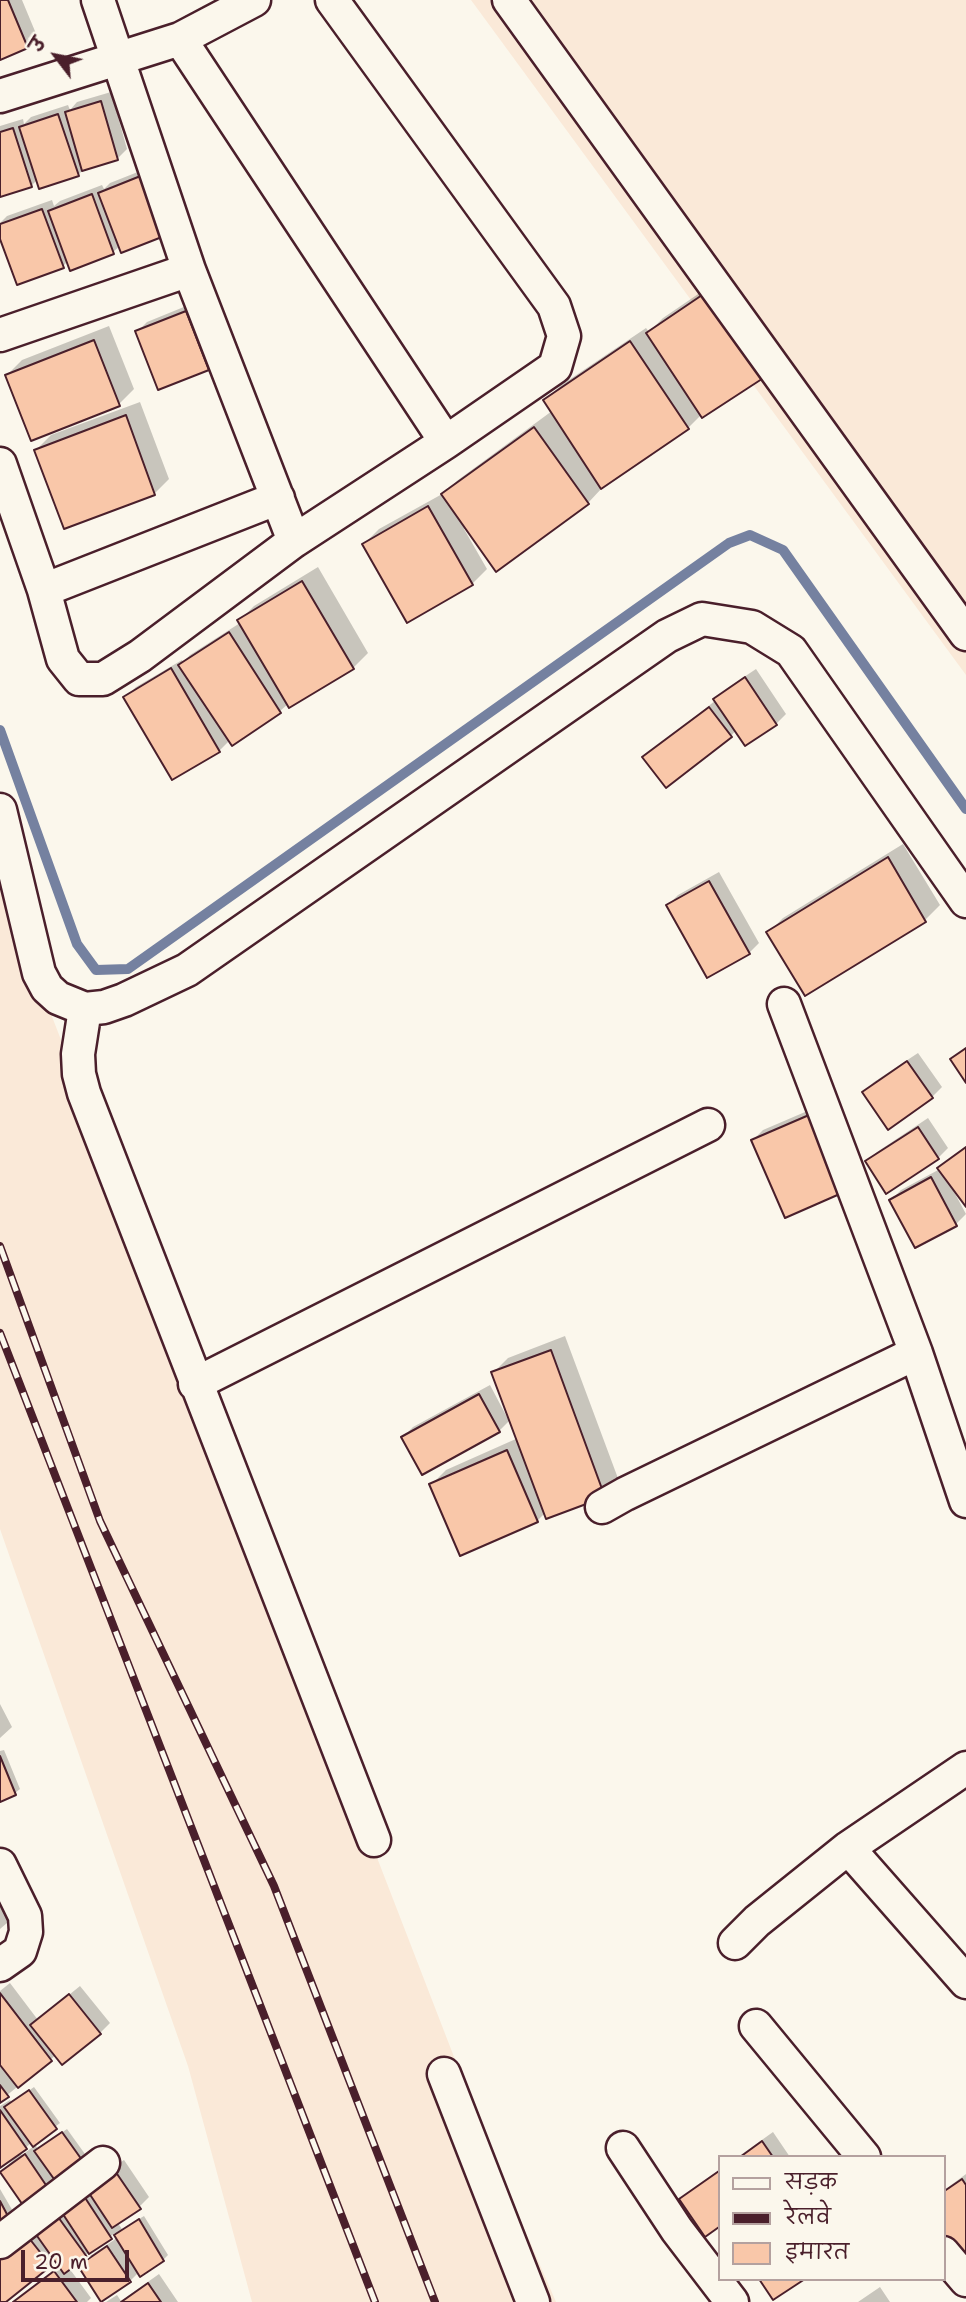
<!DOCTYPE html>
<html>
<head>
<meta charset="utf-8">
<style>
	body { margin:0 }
	#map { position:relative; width:966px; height:2302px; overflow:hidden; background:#fbf7ec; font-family:"Shantell Sans","Playpen Sans Deva",sans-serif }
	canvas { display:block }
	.legend { position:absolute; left:718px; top:2155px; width:228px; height:126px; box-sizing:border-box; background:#fbf7ec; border:2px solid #b4a19f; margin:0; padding:9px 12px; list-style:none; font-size:21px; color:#4a1f2b }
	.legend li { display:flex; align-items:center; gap:14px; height:35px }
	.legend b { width:35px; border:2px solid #b4a19f }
	.north { position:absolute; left:21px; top:21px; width:70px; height:70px; -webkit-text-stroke:5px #fbf7ec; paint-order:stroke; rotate:302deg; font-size:19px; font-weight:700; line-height:28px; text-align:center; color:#4a1f2b }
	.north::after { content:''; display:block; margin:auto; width:24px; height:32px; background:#4a1f2b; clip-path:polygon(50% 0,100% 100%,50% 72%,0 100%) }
	.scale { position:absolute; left:21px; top:2250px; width:108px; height:32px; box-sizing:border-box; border:4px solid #4a1f2b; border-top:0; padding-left:9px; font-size:21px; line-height:24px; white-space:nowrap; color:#4a1f2b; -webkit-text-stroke:5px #fbf7ec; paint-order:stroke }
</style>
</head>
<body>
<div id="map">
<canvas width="966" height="2302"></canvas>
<ul class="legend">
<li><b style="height:9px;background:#fbf7ec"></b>सड़क</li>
<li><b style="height:9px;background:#4a1f2b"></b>रेलवे</li>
<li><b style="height:19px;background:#f9c7a9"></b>इमारत</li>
</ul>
<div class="north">उ</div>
<div class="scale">20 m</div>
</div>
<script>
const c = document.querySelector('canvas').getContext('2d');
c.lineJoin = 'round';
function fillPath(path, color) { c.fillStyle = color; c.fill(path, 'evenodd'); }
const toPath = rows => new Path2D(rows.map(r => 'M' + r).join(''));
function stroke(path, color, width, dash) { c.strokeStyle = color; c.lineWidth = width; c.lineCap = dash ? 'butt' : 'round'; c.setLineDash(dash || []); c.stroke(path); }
fillPath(toPath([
	[471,0,966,0,966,675],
	[0,882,490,2150,556,2302,252,2302,188,2066,0,1529]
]), '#fae9d8');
fillPath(toPath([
	[0,0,22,0,37,36,27,46,0,58],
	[111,92,127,149,117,159,84,169,78,175,38,179,31,186,0,196,0,126,23,119,24,124,31,117,68,105,70,110,77,102],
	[153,166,120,246,113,252,68,261,63,266,0,234,0,223,7,216,52,200,54,206,60,201,102,185,104,189,110,183],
	[726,275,702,414,688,428,601,486,602,488,588,503,464,529,487,569,472,584,364,544,379,529,444,493,458,480,552,411,545,401,560,386,646,328,649,332,663,318],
	[196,302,218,359,208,369,137,332,147,322],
	[109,326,134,389,119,404,7,375,22,360],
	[140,402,169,479,154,494,36,450,51,435],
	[318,567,368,653,353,668,289,706,288,704,280,711,232,744,230,740,219,751,126,697,136,687,182,660,183,662,190,655,240,623,239,621,254,606],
	[756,669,786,714,776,724,736,730,731,736,645,757,716,700,726,689],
	[903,844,940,905,925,920,805,994,769,932,783,918],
	[719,872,759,943,749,953,668,905,678,895],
	[918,1053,942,1087,932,1097,864,1092,874,1082],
	[819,1106,841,1191,753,1140,763,1130],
	[928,1118,948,1148,938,1158,887,1192,867,1162,877,1152],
	[966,1146,966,1204,955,1189,953,1190,966,1214,956,1224,916,1246,891,1200,901,1190,940,1169,950,1158],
	[565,1336,619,1481,604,1496,545,1513,537,1521,431,1485,446,1470,518,1438,511,1419,499,1431,403,1437,413,1427,490,1385,508,1419,510,1418,493,1373,508,1358],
	[0,1704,12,1727,0,1738],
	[4,1750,20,1789,15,1793,0,1800,0,1751],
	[0,1893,14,1917,0,1929],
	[10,1983,38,2020,80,1986,110,2023,100,2033,56,2055,0,2101,0,1991],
	[34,2087,60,2123,34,2143,38,2149,67,2129,90,2161,51,2192,2,2171,18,2155,17,2154,0,2166,0,2106,10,2100,12,2103],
	[32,2142,34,2146,22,2155,20,2153],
	[773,2132,790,2157,738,2157],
	[124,2160,149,2197,139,2207,117,2222,122,2229,144,2216,168,2255,163,2260,139,2272,130,2281,102,2300,80,2266,90,2256,117,2238,115,2233,69,2268,91,2298,87,2302,13,2302,60,2266,56,2259,3,2302,0,2302,0,2254,98,2177],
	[719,2170,719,2225,706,2234,682,2199,692,2189],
	[966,2174,966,2264,943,2231,943,2191],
	[0,2189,14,2213,0,2223],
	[159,2274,178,2302,106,2302,117,2295,121,2301],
	[880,2287,890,2302,858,2302]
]), '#0003');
stroke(toPath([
	[0,730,77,944,96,970,128,969,729,543,750,535,783,550,966,809]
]), '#7581a0', 10);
const building = toPath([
	[0,0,8,0,28,48,0,60,0,0],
	[101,101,118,160,82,171,65,112,101,101],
	[58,114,79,176,39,189,19,127,58,114],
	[13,128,32,187,0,197,0,132,13,128],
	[143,175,167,235,121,253,98,193,143,175],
	[92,194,114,254,70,271,48,211,92,194],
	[42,209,64,268,17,285,0,239,0,224,42,209],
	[711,289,768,375,702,418,646,333,711,289],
	[186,311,209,370,158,390,135,331,186,311],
	[94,340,120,406,31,441,5,375,94,340],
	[630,341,689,429,601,489,543,400,630,341],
	[126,415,155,495,64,529,34,450,126,415],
	[534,427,589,504,496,572,441,494,534,427],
	[428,506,473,585,407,623,362,544,428,506],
	[302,581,354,669,289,708,237,620,302,581],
	[229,632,281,713,232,746,178,665,229,632],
	[171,668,220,752,172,780,123,697,171,668],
	[745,677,777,725,745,746,713,699,745,677],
	[709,707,732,737,666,788,642,757,709,707],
	[888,857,926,922,805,996,766,932,888,857],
	[709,881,750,954,707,978,666,905,709,881],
	[966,1048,966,1083,950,1059,966,1048],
	[907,1061,933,1098,888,1130,862,1092,907,1061],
	[809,1115,842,1193,785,1218,751,1140,809,1115],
	[918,1127,939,1159,886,1194,865,1161,918,1127],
	[966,1147,966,1207,937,1168,966,1147],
	[931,1177,957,1226,915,1248,889,1200,931,1177],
	[551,1350,605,1497,546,1519,491,1372,551,1350],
	[479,1394,500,1432,422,1475,401,1437,479,1394],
	[507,1450,538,1522,460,1556,429,1484,507,1450],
	[0,1756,16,1795,0,1802,0,1756],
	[0,1993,52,2061,18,2088,0,2065,0,1993],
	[69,1994,101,2034,62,2065,30,2025,69,1994],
	[0,2085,9,2097,0,2103,0,2085],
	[29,2090,57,2129,33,2147,4,2107,29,2090],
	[0,2110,27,2149,0,2168,0,2110],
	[62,2132,87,2167,59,2186,34,2151,62,2132],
	[762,2141,773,2157,740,2157,762,2141],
	[25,2154,52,2194,27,2211,0,2172,25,2154],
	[113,2168,141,2209,112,2228,85,2187,113,2168],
	[719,2171,719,2227,705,2237,679,2199,719,2171],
	[962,2179,966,2185,966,2267,943,2234,943,2192,962,2179],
	[80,2190,112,2239,89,2254,57,2205,80,2190],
	[0,2201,10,2220,0,2225,0,2201],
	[53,2210,87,2257,64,2274,30,2226,53,2210],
	[139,2219,164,2261,140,2277,114,2235,139,2219],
	[25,2233,51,2266,6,2302,0,2302,0,2254,25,2233],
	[107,2246,131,2282,101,2302,78,2266,107,2246],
	[54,2271,77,2302,13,2302,54,2271],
	[759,2279,805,2279,773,2300,759,2279],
	[148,2283,161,2302,121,2302,148,2283]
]);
fillPath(building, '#f9c7a9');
stroke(building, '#4a1f2b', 2);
const minor = toPath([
	[98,0,189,270,294,541],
	[332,0,554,306,564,336,555,367,446,442],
	[509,0,966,634],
	[0,96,180,39,254,0],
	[0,335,189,270],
	[0,464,44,590,63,659,79,679,103,679,140,656,294,541,446,442,180,39],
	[44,590,278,498],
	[0,810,39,973,47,988,58,998,85,1009,104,1007,124,1000,187,970,667,636,702,619,752,627,791,651,966,901],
	[784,1004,916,1353,966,1501],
	[85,1009,78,1054,79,1074,84,1093,374,1840],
	[195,1384,708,1125],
	[602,1507,625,1494,916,1353],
	[848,1848,966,1982],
	[0,1865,25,1916,26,1932,20,1951,0,1965],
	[735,1943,757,1921,848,1848,966,1768],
	[756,2026,864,2157],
	[444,2074,533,2302],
	[623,2148,677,2230,732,2302],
	[0,2242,103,2163],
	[943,2253,966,2280]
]);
stroke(minor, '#4a1f2b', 37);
stroke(minor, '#fbf7ec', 32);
const rail = toPath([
	[0,1246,100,1521,274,1886,435,2302],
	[0,1333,375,2302]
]);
stroke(rail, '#4a1f2b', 8);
stroke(rail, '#fbf7ec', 5, [16]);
</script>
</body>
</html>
